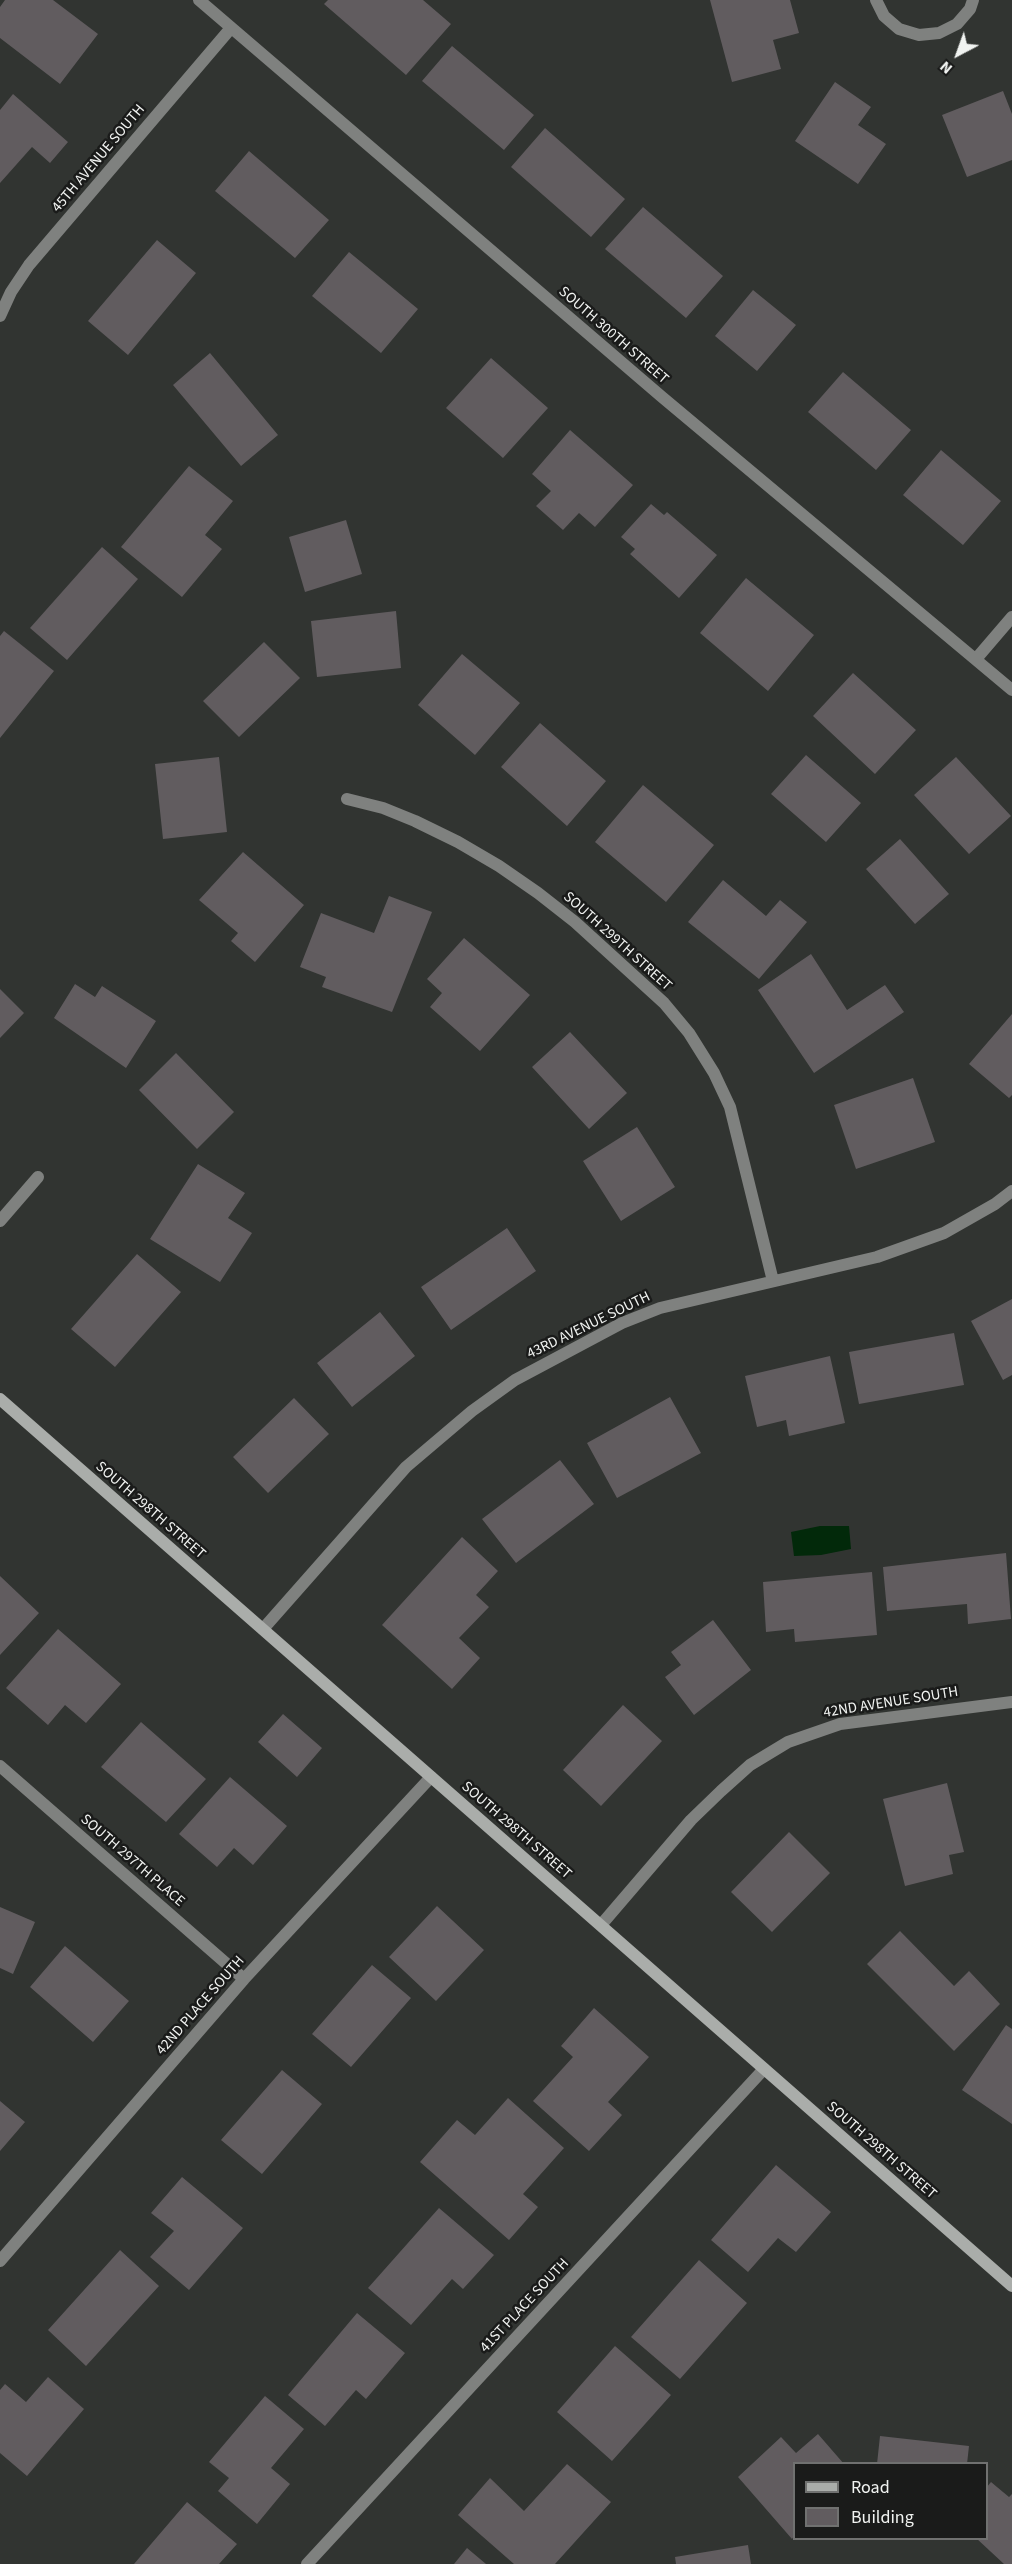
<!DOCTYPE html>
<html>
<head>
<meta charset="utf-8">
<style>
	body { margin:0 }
	#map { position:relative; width:1012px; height:2564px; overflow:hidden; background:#313431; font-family:"Source Sans 3",sans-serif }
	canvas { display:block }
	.legend { position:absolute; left:793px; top:2462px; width:195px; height:78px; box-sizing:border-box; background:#1a1b1a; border:2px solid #707170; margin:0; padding:8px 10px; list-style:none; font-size:18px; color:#f1f3f1 }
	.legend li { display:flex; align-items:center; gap:12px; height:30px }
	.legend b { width:30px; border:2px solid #707170 }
	.north { position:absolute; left:928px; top:24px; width:60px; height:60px; -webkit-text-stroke:4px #1a1b1a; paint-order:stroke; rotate:221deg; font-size:16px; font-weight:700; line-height:24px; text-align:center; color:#f1f3f1 }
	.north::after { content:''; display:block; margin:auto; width:21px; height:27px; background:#f1f3f1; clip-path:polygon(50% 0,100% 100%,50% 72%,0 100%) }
</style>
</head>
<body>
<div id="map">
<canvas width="1012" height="2564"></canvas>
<ul class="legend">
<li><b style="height:8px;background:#aaadaa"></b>Road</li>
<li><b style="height:16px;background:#615c5f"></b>Building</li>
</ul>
<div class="north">N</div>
</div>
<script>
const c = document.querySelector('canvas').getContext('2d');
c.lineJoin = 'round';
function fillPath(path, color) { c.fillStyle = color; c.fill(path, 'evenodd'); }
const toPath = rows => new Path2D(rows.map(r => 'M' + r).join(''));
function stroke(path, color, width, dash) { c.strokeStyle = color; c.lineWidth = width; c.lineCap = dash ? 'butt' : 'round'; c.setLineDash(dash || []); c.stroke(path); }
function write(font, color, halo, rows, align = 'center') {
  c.font = font + ' "Source Sans 3",sans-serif'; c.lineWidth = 5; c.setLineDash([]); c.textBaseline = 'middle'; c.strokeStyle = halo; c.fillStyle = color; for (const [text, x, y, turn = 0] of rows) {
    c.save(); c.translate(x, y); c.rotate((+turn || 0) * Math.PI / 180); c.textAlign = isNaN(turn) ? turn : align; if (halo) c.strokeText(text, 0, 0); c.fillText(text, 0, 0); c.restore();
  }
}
fillPath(toPath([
	[820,1526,849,1526,851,1549,821,1555,794,1556,791,1532]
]), '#02290a');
fillPath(toPath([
	[5,0,53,0,98,34,60,84,0,38,0,7],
	[328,0,423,0,451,24,406,75,324,4],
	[710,0,790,0,799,33,773,40,781,69,732,82],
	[452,46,534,115,504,150,422,81],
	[835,82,871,107,858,125,886,144,858,184,795,141],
	[1003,91,1012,114,1012,160,967,177,942,115],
	[13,94,68,142,50,163,32,147,0,183,0,110],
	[545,128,625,199,591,237,511,167],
	[249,151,329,220,295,258,215,191],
	[643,207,723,276,686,318,605,249],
	[157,240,196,273,128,355,88,321],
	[349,252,418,309,381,353,312,296],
	[753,290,796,325,757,371,715,336],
	[210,353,278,435,241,466,173,385],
	[491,358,548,408,503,458,446,408],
	[843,372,911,430,876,470,808,412],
	[570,430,633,485,595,527,579,513,563,530,536,506,551,491,532,474],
	[941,450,1001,501,963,545,903,495],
	[189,466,233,501,205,535,222,549,182,597,121,547],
	[651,504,664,515,667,512,717,555,679,598,630,554,635,549,621,537],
	[346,520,362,574,305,592,289,537],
	[102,547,138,579,67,660,30,628],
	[746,578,814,635,768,691,700,633],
	[396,611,401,668,317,677,311,621],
	[4,631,54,671,0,738,0,636],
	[264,642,300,678,239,737,203,701],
	[462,654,520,703,475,755,418,705],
	[853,673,916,730,875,774,813,716],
	[540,723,606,781,567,826,501,767],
	[806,755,861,803,826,842,771,794],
	[219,757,227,832,163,839,155,764],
	[956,757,1011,816,969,854,914,795],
	[643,785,714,845,666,902,595,842],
	[900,839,949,894,915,924,866,869],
	[243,852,304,905,255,962,231,941,238,933,199,900],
	[723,880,766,916,780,900,807,922,759,979,688,922],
	[389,896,432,912,392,1012,322,987,326,977,300,967,321,913,374,933],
	[464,938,530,995,480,1051,430,1007,442,993,427,979],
	[811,954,847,1010,885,985,904,1012,814,1073,758,990],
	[75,984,95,997,102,986,156,1021,126,1068,54,1018],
	[0,989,24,1013,0,1038],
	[1012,1014,1012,1095,1009,1098,969,1064],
	[570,1032,627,1093,589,1129,532,1067],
	[176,1053,234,1112,197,1149,139,1090],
	[913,1078,935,1142,856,1169,834,1105],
	[637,1127,675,1187,621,1221,583,1161],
	[198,1164,245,1193,228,1218,252,1233,220,1282,150,1239],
	[507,1228,536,1271,451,1330,421,1287],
	[137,1254,181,1292,115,1367,71,1329],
	[1012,1299,1012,1375,1003,1380,971,1321],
	[380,1312,415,1356,352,1407,317,1363],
	[954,1333,964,1385,859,1404,849,1352],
	[830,1356,845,1423,789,1436,786,1420,757,1427,745,1376],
	[670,1397,701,1453,617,1498,587,1443],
	[294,1398,329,1434,268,1493,233,1457],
	[560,1460,594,1504,516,1563,482,1519],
	[462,1537,498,1571,476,1595,489,1607,459,1638,480,1658,452,1689,382,1625],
	[1006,1553,1011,1619,968,1624,967,1604,887,1611,883,1567],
	[872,1572,877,1635,795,1642,794,1629,766,1632,763,1582],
	[0,1576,39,1613,0,1655],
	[713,1620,751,1670,694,1715,665,1677,681,1665,671,1652],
	[58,1629,121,1684,86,1723,65,1705,48,1725,6,1688],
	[623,1705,662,1741,601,1806,563,1770],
	[283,1714,322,1748,297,1777,258,1742],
	[141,1722,206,1779,166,1822,101,1767],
	[230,1777,287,1826,253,1865,234,1848,217,1867,179,1834],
	[947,1783,964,1852,949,1855,953,1874,905,1886,883,1799],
	[789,1832,830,1873,772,1932,731,1892],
	[437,1906,484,1950,436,2001,389,1957],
	[0,1907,35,1922,13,1974,0,1968],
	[900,1931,954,1986,969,1971,1000,2004,954,2051,867,1964],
	[65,1946,129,2001,93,2042,30,1987],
	[372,1965,411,1998,351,2067,312,2034],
	[594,2008,649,2057,608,2102,622,2115,589,2151,533,2101,573,2057,561,2046],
	[1006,2025,1012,2029,1012,2124,962,2090],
	[282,2070,322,2104,262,2174,221,2140],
	[508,2098,564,2148,523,2194,538,2207,509,2240,420,2162,457,2120,475,2135],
	[0,2101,25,2122,0,2151],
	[776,2165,831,2212,796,2252,778,2238,748,2272,711,2240],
	[182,2177,243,2228,189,2290,150,2257,174,2231,151,2213],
	[439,2208,494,2255,463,2289,452,2279,411,2325,368,2288],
	[120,2250,159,2286,86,2366,48,2330],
	[699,2260,747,2303,680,2379,631,2337],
	[357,2313,405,2353,366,2399,356,2390,325,2426,288,2395],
	[615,2346,671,2395,612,2461,557,2412],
	[48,2377,84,2409,27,2476,0,2453,0,2390,5,2384,26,2402],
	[265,2396,304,2429,271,2468,290,2484,257,2524,218,2491,229,2478,209,2462],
	[818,2434,844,2464,794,2464,794,2536,792,2539,738,2477,781,2437,796,2453],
	[880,2436,969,2446,967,2464,877,2464],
	[567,2464,611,2502,555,2564,514,2564,458,2515,490,2478,524,2511],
	[991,2482,1009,2497,1012,2494,1012,2564,1004,2564,976,2538,986,2538,986,2488],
	[187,2502,237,2544,219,2564,134,2564],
	[748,2545,751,2564,676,2564,675,2557],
	[467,2548,486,2564,454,2564]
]), '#615c5f');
stroke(toPath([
	[199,0,662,397,1012,690],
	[876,0,884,16,899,29,919,35,939,33,957,24,970,9,973,0],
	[0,316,11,292,29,265,231,28],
	[976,659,1012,617],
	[347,799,383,808,415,821,458,842,499,866,538,893,575,922,664,1003,689,1033,714,1073,730,1107,773,1281],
	[0,1221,38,1177],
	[263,1629,406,1467,472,1411,515,1380,622,1323,660,1308,877,1257,944,1233,995,1204,1012,1191],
	[0,1766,244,1979],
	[601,1925,691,1820,721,1791,750,1765,788,1742,840,1724,1012,1702],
	[0,2261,244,1979,431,1777],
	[307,2564,764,2069]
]), '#7f817f', 12);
stroke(toPath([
	[0,1399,1012,2286]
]), '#aaadaa', 12);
write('15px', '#f1f3f1', '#1a1b1a', [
	["45TH AVENUE SOUTH",99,159,-50],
	["SOUTH 300TH STREET",613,336,41],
	["SOUTH 299TH STREET",617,942,42],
	["43RD AVENUE SOUTH",589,1326,-26],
	["SOUTH 298TH STREET",150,1511,41],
	["42ND AVENUE SOUTH",891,1703,-9],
	["SOUTH 298TH STREET",516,1831,41],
	["SOUTH 297TH PLACE",132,1861,41],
	["42ND PLACE SOUTH",201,2006,-49],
	["SOUTH 298TH STREET",881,2151,41],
	["41ST PLACE SOUTH",525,2306,-47]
]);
</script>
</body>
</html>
